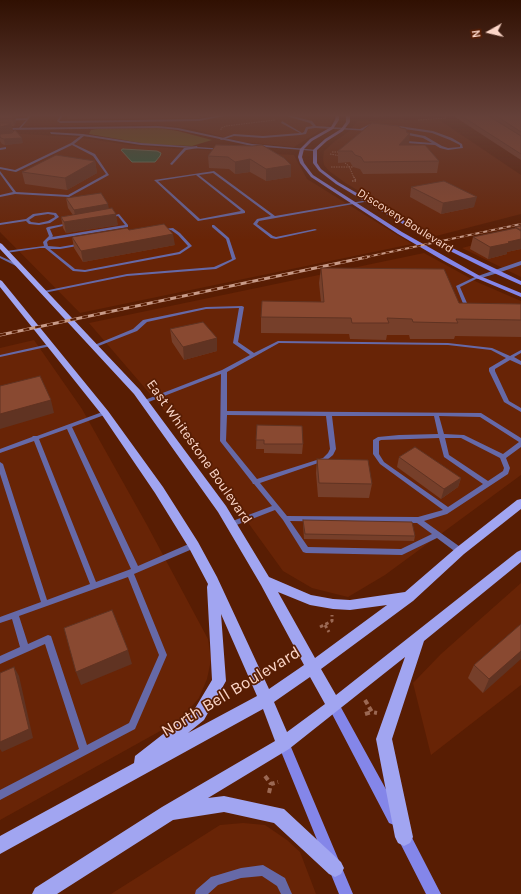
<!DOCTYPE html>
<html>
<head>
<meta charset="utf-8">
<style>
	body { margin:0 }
	#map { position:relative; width:521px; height:894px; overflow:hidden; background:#581d03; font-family:Karla,sans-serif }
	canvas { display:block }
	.north { position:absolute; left:469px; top:12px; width:40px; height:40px; -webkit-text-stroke:3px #581d03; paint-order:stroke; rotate:262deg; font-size:11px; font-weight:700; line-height:16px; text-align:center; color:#fcd6c8 }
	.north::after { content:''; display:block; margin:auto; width:14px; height:18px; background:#fcd6c8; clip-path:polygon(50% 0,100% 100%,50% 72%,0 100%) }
</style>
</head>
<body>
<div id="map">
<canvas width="521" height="894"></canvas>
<div class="north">N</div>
</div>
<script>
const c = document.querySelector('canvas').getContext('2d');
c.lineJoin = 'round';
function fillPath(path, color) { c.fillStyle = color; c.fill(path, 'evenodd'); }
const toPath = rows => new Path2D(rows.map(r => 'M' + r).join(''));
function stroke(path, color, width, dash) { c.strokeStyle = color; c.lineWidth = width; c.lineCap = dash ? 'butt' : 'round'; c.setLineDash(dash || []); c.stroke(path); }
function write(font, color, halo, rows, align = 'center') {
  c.font = font + ' Karla,sans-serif'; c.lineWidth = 3.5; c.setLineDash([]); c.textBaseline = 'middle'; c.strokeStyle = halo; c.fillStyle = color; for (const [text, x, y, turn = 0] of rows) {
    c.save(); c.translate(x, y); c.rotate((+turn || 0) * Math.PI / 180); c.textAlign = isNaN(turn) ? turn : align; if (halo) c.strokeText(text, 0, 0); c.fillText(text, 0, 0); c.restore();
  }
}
fillPath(toPath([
	[0,115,334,115,335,116,331,124,294,147,242,142,193,129,169,126,135,125,25,126,0,128],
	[438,119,521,175,521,214,436,236,347,184,329,171,324,165,323,159,324,151,335,141,351,130,357,121],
	[0,134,24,134,77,137,129,145,167,148,294,155,307,179,412,244,80,313,0,232],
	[521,233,521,277,462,248,511,235],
	[424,253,477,282,521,301,521,475,385,575,348,597,312,588,283,571,181,430,89,323],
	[34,340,82,409,147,525,208,639,211,660,207,679,199,698,180,720,0,820,0,348],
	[521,583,521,685,431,755,413,683,441,654],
	[243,823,265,825,287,840,300,852,316,894,111,894,220,825]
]), '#682406');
fillPath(toPath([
	[159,128,178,131,212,140,192,146,147,144,89,134,91,130,96,129]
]), '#675d19');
const water = toPath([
	[123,149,157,151,161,153,160,156,155,162,132,162,121,150,123,149]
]);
fillPath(water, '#146443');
stroke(water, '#5a866b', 1);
stroke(toPath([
	[418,120,446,118,444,115],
	[221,130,221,128,226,126,275,120],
	[332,152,341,152],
	[330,154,341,156],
	[345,163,349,166,354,178],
	[331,167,353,167]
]), '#9b6853', 1, [1.5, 1]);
stroke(toPath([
	[352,181,356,181,354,177]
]), '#9b6853', 1.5, [1.5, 1]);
stroke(toPath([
	[325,625,329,632],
	[320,627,332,621,332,615]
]), '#9b6853', 3, [3.5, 2.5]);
stroke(toPath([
	[231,684,235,686,240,684],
	[235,686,237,695],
	[365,700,372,712,377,713],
	[365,714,372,712],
	[265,776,271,784],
	[269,793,271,784,278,782]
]), '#9b6853', 4, [5, 3]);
fillPath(toPath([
	[29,115,32,115,20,129,19,128,26,120,0,121,0,119,27,118,29,115],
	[61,115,63,115,59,121,60,121,199,119,222,115,229,115,199,121,60,123,57,121,61,115],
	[283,115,288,115,312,121,316,126,360,129,370,124,376,125,370,126,364,129,372,129,371,131,315,128,308,129,306,134,300,135,263,138,234,136,221,140,220,139,234,134,263,136,300,133,281,123,282,121,302,133,304,132,306,127,313,126,310,123,283,115],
	[392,125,433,131,452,138,462,144,463,148,448,150,440,148,435,145,406,143,407,141,432,143,423,138,403,134,404,132,425,136,442,146,448,148,460,147,460,145,450,140,432,133,391,127,392,125],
	[83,134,84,136,74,144,95,154,109,175,69,197,15,194,0,197,0,195,13,192,0,174,0,171,16,192,68,195,106,174,93,156,72,145,16,172,0,169,0,167,15,170,71,143,83,134],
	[197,146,198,148,186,150,172,165,170,164,184,148,197,146],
	[6,147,6,149,0,150,0,148,6,147],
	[214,171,275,216,368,200,370,201,259,221,257,224,273,236,276,237,315,229,317,230,276,239,271,238,253,224,257,219,271,216,213,173,199,175,245,211,245,213,198,221,154,180,214,171],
	[196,175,241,211,200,219,158,181,196,175],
	[48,212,56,213,59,217,50,223,39,225,29,224,26,221,0,225,0,223,26,219,33,214,48,212],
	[48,214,54,215,55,217,48,221,39,223,31,222,29,220,35,216,48,214],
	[119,214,128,225,128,227,49,240,47,242,48,246,60,247,83,243,83,245,60,249,50,249,75,269,85,270,179,252,188,246,178,235,171,230,161,231,161,229,162,229,173,228,180,233,192,246,180,254,85,272,73,271,45,248,40,248,6,253,4,252,6,251,44,246,43,242,49,236,46,228,48,227,69,223,71,224,50,229,53,236,52,237,125,225,118,216,110,218,108,217,119,214],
	[212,225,214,225,229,238,236,259,216,269,127,276,44,293,42,292,44,291,127,274,214,267,232,259,226,239,212,227,212,225],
	[0,256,20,265,21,266,18,267,0,258,0,256],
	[477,276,480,277,460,287,470,310,470,311,466,311,456,286,477,276],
	[242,306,244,307,238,342,254,353,278,341,448,343,492,348,510,356,521,350,521,353,514,357,521,361,521,365,510,360,495,369,495,371,509,401,521,408,521,412,504,402,489,371,489,368,506,358,491,350,448,345,279,343,227,372,227,411,481,413,521,438,521,447,506,458,510,468,508,474,447,514,424,521,463,549,464,551,463,553,460,554,457,553,437,538,402,555,306,553,303,552,283,520,275,510,234,526,232,527,230,526,229,524,230,522,272,506,254,484,253,484,252,482,220,441,221,374,146,403,144,404,141,402,142,401,222,370,250,355,233,343,239,308,206,309,147,322,137,331,96,347,94,347,92,346,133,329,143,320,206,307,242,306],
	[227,415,326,416,330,449,328,453,323,458,257,479,226,441,227,415],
	[332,416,434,416,438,434,399,435,378,437,373,440,373,454,380,464,443,510,418,517,287,516,260,483,327,460,333,455,336,449,332,416],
	[439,416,480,417,519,442,503,454,464,435,444,434,439,416],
	[439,438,444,457,483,484,448,507,384,462,379,454,379,441,381,440,439,438],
	[445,438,461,438,500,458,504,468,503,471,488,481,449,455,445,438],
	[290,521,417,523,432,534,401,549,308,547,290,521],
	[49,344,51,344,51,346,0,357,0,355,49,344],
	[105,411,108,413,107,414,72,427,138,566,191,543,194,542,197,543,198,545,197,547,134,574,167,655,135,729,0,800,0,790,79,749,45,644,0,664,0,656,20,647,12,619,0,623,0,617,41,602,0,474,0,462,3,464,47,600,90,584,34,441,0,453,0,449,32,437,33,436,37,436,105,411],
	[67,429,131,569,96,582,39,439,67,429],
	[128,577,159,655,129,723,87,745,51,636,48,635,28,644,19,616,128,577],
	[263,865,285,878,292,894,281,894,277,886,262,876,241,878,218,885,208,894,195,894,196,890,211,877,241,868,263,865]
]), '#6669a7');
fillPath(toPath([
	[158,126,178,128,252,144,317,150,315,151,252,146,178,130,158,128,0,130,0,128,158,126],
	[50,132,83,134,141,143,226,149,224,150,141,145,83,136,51,134,50,132],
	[521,261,521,265,498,273,478,279,475,277,521,261]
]), '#6669a7');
fillPath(toPath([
	[336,115,339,115,339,120,333,129,312,141,304,149,302,157,304,163,313,175,402,232,480,276,521,293,521,297,476,278,444,261,398,234,311,177,300,163,298,157,300,149,310,139,331,127,335,120,336,115],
	[346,115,350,115,350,122,343,131,327,141,317,150,317,163,321,169,338,182,442,243,521,281,521,285,494,273,438,245,336,184,319,171,313,163,313,150,325,139,341,129,346,122,346,115],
	[334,700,338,702,399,813,401,818,399,823,394,825,389,823,330,710,328,706,330,702,334,700],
	[284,738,288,740,353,894,339,894,278,744,280,740,284,738],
	[403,828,408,830,441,894,426,894,396,835,398,830,403,828]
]), '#8486e9');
fillPath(toPath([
	[0,243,2,244,140,390,226,506,269,577,311,595,333,599,350,600,405,592,456,548,517,500,521,499,521,509,464,554,413,601,321,669,336,695,517,552,521,550,521,562,424,641,392,739,413,837,410,843,404,846,398,843,395,837,376,739,405,657,289,749,208,798,224,796,284,809,341,862,344,868,341,874,335,877,329,874,274,823,224,812,173,820,57,894,32,894,35,888,162,807,275,741,263,709,0,854,0,836,134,763,135,756,194,710,212,680,207,587,208,584,189,548,155,493,102,415,0,287,0,280,2,281,108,411,163,487,198,542,217,577,269,689,304,665,261,585,218,512,134,394,0,249,0,243],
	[278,592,310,605,333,609,350,610,387,605,315,658,278,592],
	[221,614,257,696,188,733,204,720,226,681,221,614],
	[310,677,325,704,287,732,274,702,310,677]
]), '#a1a5f1');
const railFar1 = toPath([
	[362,258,521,224]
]);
const rail = toPath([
	[0,335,367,257]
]);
stroke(railFar1, '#c89b89', 2);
stroke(rail, '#c89b89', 3);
stroke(railFar1, '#581d03', 1.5, [4]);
stroke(rail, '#581d03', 2, [6]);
fillPath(toPath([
	[0,115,15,115,16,122,14,126,12,126,13,131,23,143,5,145,2,144,0,141],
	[67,115,208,115,207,116,199,118,68,119],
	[372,115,431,115,374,117],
	[452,115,487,115,492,118,492,115,521,115,521,160],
	[401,128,409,145,439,161,437,173,363,174,360,169,353,167,350,162,338,163,338,151],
	[216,145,291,177,266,181,250,172,235,174,229,169,209,168,208,156],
	[95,161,97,173,67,190,25,184,22,172],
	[411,187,474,207,441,214,410,197],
	[66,198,109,208,118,225,66,233,63,228,61,217,73,215,68,208],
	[521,226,521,249,507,252,507,254,488,259,470,249,473,237,515,228,515,227],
	[129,230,175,245,83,262,74,248,72,237],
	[321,268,459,303,521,304,521,337,455,336,454,339,410,339,409,335,387,335,386,340,350,339,349,334,261,333,261,317,321,302,319,283],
	[170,329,217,351,184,360,172,342],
	[257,425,303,444,302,454,264,453,264,449,256,449],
	[399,457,461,478,458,487,441,499,397,467],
	[317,459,372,484,369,498,318,497,316,473],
	[303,520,415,536,414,541,304,539,303,524],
	[521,624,483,693,468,678,474,665]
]), '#763f2a');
fillPath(toPath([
	[4,115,15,115,16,122,14,126,12,118],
	[199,115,208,115,207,116,199,118],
	[11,123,13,131,10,134,0,135,0,127],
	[410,133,409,145,399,145],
	[22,138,23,143,5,145,4,139],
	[250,159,250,172,235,174,235,162],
	[95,161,97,173,67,190,65,178],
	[291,165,291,177,266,181,266,169],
	[477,197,474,207,441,214,443,203],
	[108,204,110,214,76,220,74,210],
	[116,214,118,225,66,233,64,222],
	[173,234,175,245,83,262,81,251],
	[521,239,521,249,507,252,507,254,488,259,490,247,508,242],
	[217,338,217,351,184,360,183,347],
	[51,400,54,413,0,429,0,414],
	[461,478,458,487,441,499,444,489],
	[128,650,132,664,81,685,76,672],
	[521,651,521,659,483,693,489,679],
	[14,667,19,676,33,738,2,752,0,749,0,742]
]), '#603322');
const building = toPath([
	[0,115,14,115,12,118,0,119,0,115],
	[460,115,487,115,521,136,521,154,460,115],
	[495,115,521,115,521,132,495,115],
	[0,123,11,123,8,125,0,127,0,123],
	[372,123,398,126,401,128,406,129,407,133,410,133,399,145,425,145,439,161,364,162,361,157,355,155,352,151,338,151,372,123],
	[15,130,22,138,4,139,1,138,0,137,0,134,12,133,15,130],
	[216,145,252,146,262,145,284,158,291,165,266,169,250,159,235,162,228,157,208,156,216,145],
	[56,155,95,161,65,178,22,172,56,155],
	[444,181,477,197,443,203,411,187,444,181],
	[101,193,108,204,74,210,66,198,101,193],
	[112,208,116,214,64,222,61,217,112,208],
	[164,224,173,234,81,251,72,237,127,228,129,230,164,224],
	[521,226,521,230,515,227,521,226],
	[516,228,521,231,521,239,508,242,510,243,490,247,473,237,516,228],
	[321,268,444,269,459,303,521,304,521,320,456,319,458,323,413,322,412,319,387,318,389,323,352,323,351,318,261,317,262,301,324,302,321,268],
	[203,322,217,338,183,347,170,329,203,322],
	[40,376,51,400,0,414,0,386,40,376],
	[257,425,302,426,303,444,264,444,264,440,256,440,257,425],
	[415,447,461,478,444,489,399,457,415,447],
	[317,459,368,460,372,484,319,483,317,459],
	[303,520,412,522,415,536,305,534,303,520],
	[112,610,128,650,76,672,64,628,112,610],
	[521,624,521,651,489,679,474,665,521,624],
	[14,667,29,729,0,742,0,673,14,667]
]);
fillPath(building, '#894931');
stroke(building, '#603322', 1);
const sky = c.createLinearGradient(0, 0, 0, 240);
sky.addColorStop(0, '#301002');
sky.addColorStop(0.48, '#644039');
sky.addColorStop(1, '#64403900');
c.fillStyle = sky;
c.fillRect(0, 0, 521, 240);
write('12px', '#fcd6c8', '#581d03', [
	["Discovery Boulevard",405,221,32]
]);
write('14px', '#fcd6c8', '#581d03', [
	["East Whitestone Boulevard",199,452,55]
]);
write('17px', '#fcd6c8', '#581d03', [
	["North Bell Boulevard",231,692,-31]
]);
</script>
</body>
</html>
